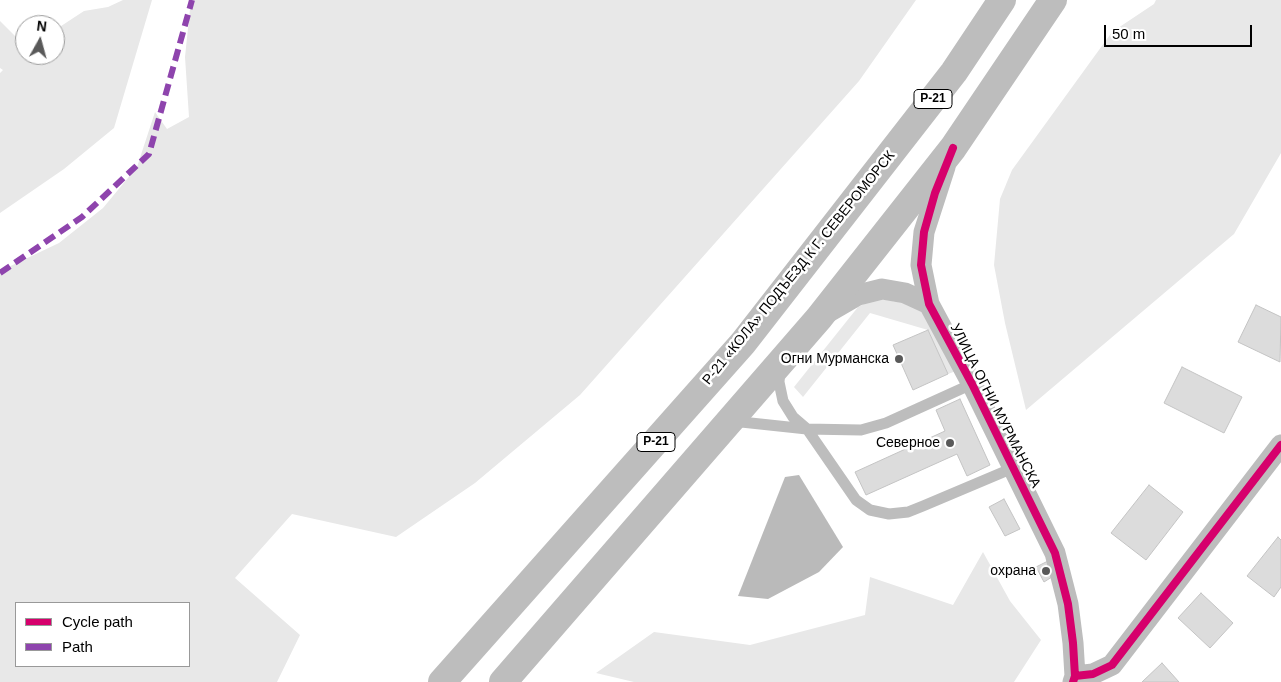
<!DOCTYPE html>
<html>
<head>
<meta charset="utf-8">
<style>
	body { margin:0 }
	#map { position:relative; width:1281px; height:682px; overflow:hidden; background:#fff; font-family:Arial,sans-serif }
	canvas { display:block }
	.legend { position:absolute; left:15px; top:602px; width:175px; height:65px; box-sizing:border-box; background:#fff; border:1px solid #999; margin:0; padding:6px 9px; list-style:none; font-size:15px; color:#000 }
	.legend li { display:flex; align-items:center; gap:10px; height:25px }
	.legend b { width:25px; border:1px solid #999 }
	.north { position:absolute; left:15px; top:15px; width:50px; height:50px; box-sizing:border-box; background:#fff; border:1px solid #999; border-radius:50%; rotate:7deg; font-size:14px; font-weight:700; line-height:20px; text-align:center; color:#000 }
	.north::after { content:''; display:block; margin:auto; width:18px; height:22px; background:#595959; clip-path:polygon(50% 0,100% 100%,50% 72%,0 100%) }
	.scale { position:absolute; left:1104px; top:25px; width:148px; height:22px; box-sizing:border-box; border:2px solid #000; border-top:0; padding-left:6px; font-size:15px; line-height:18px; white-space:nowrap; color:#000; -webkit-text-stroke:4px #fff; paint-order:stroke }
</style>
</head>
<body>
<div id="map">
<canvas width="1281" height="682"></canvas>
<ul class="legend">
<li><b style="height:6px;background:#d6006c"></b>Cycle path</li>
<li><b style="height:6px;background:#8e44ad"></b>Path</li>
</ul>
<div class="north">N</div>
<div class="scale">50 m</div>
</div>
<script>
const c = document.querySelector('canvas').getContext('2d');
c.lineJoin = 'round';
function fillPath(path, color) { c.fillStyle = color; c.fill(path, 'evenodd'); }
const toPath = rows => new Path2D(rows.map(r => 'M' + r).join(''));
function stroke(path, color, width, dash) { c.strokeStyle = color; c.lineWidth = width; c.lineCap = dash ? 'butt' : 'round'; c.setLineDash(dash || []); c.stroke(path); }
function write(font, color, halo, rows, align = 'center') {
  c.font = font + ' Arial,sans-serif'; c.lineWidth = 5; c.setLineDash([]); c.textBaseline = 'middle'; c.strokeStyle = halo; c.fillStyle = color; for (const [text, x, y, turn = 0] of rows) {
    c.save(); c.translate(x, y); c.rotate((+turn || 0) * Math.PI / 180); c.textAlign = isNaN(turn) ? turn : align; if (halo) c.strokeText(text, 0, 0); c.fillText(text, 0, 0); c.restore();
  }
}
fillPath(toPath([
	[123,0,152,0,114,128,64,169,0,213,0,73,3,70,0,68,0,21,18,39,25,39,25,55,55,55,55,30,84,11,108,7],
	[193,0,916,0,859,81,580,395,475,483,396,537,292,514,235,578,300,635,277,682,0,682,0,271,59,243,103,208,137,167,155,112,167,129,189,117,185,57,190,9],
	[189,603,189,666,16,666,16,603],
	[1156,0,1281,0,1281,153,1234,234,1026,410,1005,323,994,265,1000,199,1012,170,1112,32,1154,4],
	[876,298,919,306,956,371,948,374,928,330,870,313,803,397,794,387,858,307],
	[983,552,1010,601,1041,640,1014,682,634,682,596,673,654,632,750,645,865,615,870,577,953,605]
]), '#e8e8e8');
fillPath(toPath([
	[799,475,843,547,819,572,768,599,738,596,785,477]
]), '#bababa');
const building = toPath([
	[1256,305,1281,317,1280,362,1238,342,1256,305],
	[928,330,948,374,913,390,893,345,928,330],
	[1182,367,1242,397,1224,433,1164,403,1182,367],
	[960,399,990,465,967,476,957,454,866,495,855,472,945,431,936,410,960,399],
	[1149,485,1183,512,1146,560,1111,533,1149,485],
	[1004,499,1020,529,1005,536,989,507,1004,499],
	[1278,537,1281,540,1281,587,1274,597,1247,576,1278,537],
	[1048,561,1055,575,1044,582,1036,567,1048,561],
	[1201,593,1233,623,1210,648,1178,618,1201,593],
	[1162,663,1179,682,1142,682,1162,663]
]);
fillPath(building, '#dcdcdc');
stroke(building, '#c4c4c4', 1);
stroke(toPath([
	[780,370,779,382,783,401,793,417,807,429,861,430,886,423,972,384],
	[732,421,807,429,856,500,870,510,889,514,908,512,923,506,1013,468]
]), '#bdbdbd', 11);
stroke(toPath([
	[945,167,924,232,921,265,929,304,972,384,1055,553,1068,604,1073,643,1075,676,1073,682],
	[827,313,858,295,882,289,905,293,929,304],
	[1075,676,1093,674,1112,665,1281,445]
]), '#bdbdbd', 21);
stroke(toPath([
	[442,682,743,343,954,72,1002,0],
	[503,682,819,318,953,148,1053,0]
]), '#bdbdbd', 28);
stroke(toPath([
	[0,273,82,217,149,154,192,0]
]), '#8e44ad', 6, [12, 6]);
stroke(toPath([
	[953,148,935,193,924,232,921,265,929,304,972,384,1055,553,1068,604,1073,643,1075,676,1073,682],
	[1075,676,1093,674,1112,665,1281,445]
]), '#d6006c', 8);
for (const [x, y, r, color] of [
	[899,359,5,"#595959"],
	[950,443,5,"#595959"],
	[1046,571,5,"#595959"]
]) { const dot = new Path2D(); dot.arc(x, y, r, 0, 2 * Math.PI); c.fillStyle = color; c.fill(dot); stroke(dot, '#fff', 2); }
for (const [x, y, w] of [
	[933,99,38],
	[656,442,38]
]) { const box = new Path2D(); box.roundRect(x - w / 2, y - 9.5, w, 19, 4); c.fillStyle = '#fff'; c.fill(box); stroke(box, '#000', 1); }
write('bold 12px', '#000', null, [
	["Р-21",933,99],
	["Р-21",656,442]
]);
write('14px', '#000', '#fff', [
	["Р-21 «КОЛА» ПОДЪЕЗД К Г. СЕВЕРОМОРСК",799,268,-51],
	["УЛИЦА ОГНИ МУРМАНСКА",995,406,63]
]);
write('14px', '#000', '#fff', [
	["Огни Мурманска",889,359],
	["Северное",940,443],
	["охрана",1036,571]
], 'right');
</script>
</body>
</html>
